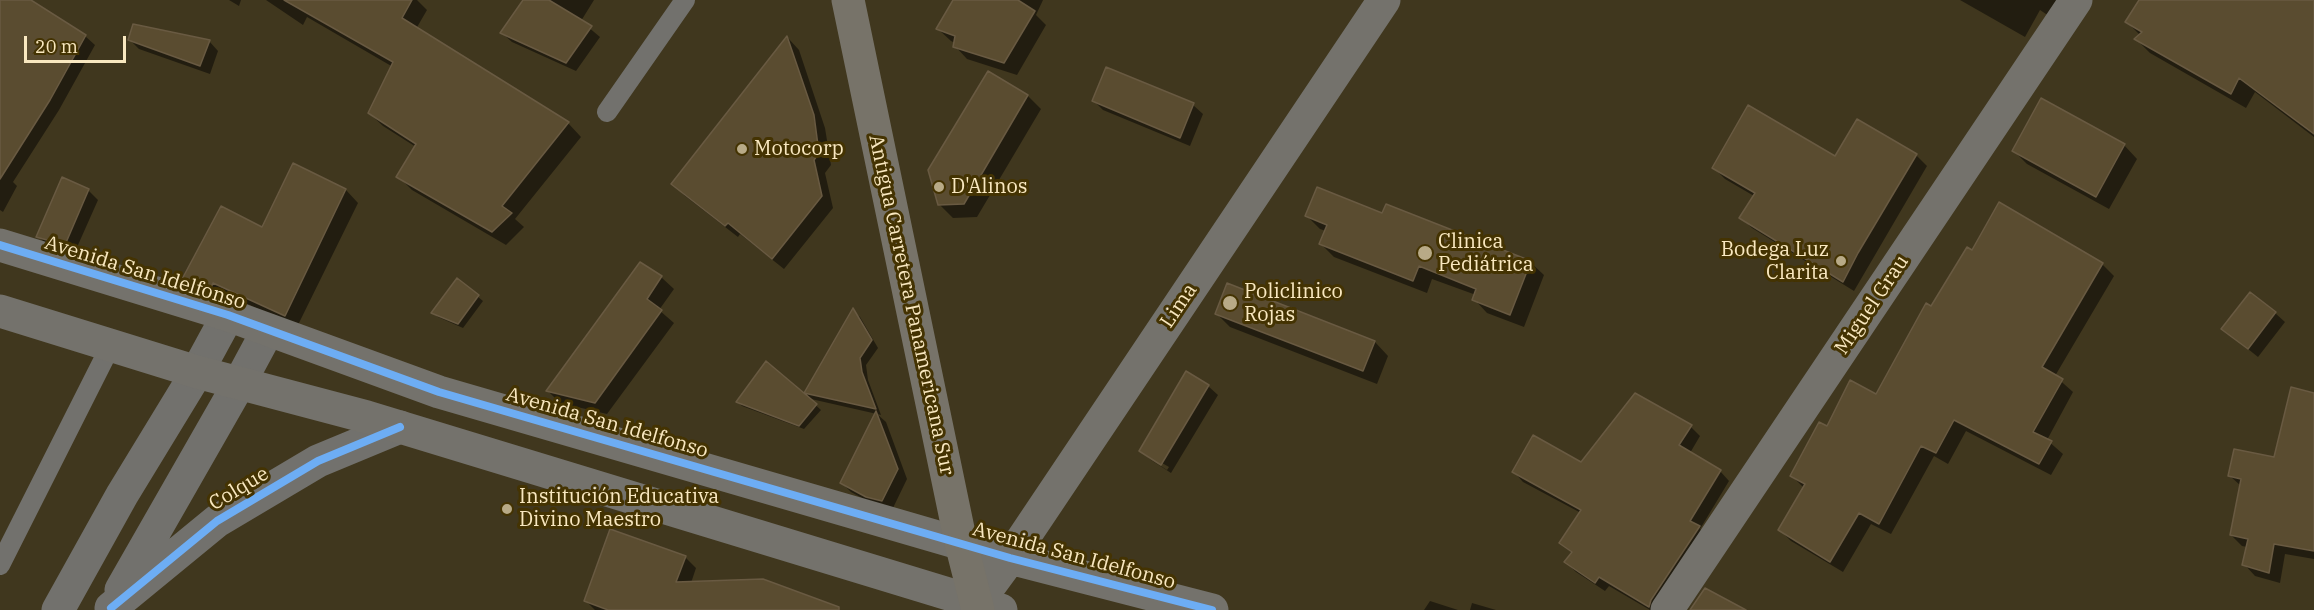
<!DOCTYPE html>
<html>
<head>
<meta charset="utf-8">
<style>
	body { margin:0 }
	#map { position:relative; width:2314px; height:610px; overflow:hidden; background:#40371e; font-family:"IBM Plex Serif",serif }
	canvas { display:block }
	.scale { position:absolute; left:24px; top:36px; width:102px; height:27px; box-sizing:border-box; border:3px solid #f9e8c0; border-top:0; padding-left:8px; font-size:18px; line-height:21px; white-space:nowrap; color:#f9e8c0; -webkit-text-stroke:4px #443302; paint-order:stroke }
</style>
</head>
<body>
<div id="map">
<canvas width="2314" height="610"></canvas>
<div class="scale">20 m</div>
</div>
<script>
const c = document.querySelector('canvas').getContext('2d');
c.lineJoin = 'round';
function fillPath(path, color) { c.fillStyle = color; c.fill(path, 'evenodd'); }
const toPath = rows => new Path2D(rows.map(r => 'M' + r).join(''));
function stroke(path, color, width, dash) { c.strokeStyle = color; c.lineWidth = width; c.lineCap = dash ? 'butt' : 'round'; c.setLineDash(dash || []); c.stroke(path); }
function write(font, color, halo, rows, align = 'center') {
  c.font = font + ' "IBM Plex Serif",serif'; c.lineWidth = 6; c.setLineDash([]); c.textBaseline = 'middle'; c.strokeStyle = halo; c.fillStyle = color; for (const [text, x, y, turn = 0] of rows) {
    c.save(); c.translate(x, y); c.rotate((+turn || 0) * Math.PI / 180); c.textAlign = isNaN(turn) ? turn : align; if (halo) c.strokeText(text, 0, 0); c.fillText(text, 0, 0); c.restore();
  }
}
fillPath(toPath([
	[229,0,241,0,239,6],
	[266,0,417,0,427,10,416,29,568,123,581,137,515,219,524,227,506,245,412,190,398,176,416,147,383,126,369,113,393,67,307,17,303,25],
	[525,0,594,0,581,21,600,37,576,71,512,42,502,33],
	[955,0,1043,0,1036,15,1046,25,1017,75,967,59,955,46,955,43,951,41,938,29],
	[1960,0,2069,0,2055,20,2040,10,2025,37],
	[2141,0,2314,0,2314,137,2255,92,2246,108,2150,53,2136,39,2140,35,2127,22],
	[85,36,95,45,59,110,13,182,17,186,3,212,0,210,0,122],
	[788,38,799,50,825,128,831,165,825,173,833,208,784,269,740,234,738,237,685,196,673,184],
	[130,40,209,41,218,51,210,74,139,49],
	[1107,68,1193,105,1203,114,1190,146,1103,110,1094,101],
	[1028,96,1041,109,977,217,953,218,939,204],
	[2124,145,2137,159,2109,209,2027,164,2014,151],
	[1916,155,1927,166,1854,291,1752,228,1741,218,1754,196,1725,179,1714,168,1836,158],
	[293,165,346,190,358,203,297,327,226,294,222,301,195,293,183,281,262,229],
	[88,190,98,200,74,254,48,246,38,236],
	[1383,215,1530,262,1544,275,1524,327,1487,313,1474,299,1476,295,1432,279,1427,293,1334,257,1321,244,1326,231,1320,229,1307,216],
	[1972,252,2102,264,2114,276,2055,376,2073,392,2047,440,2063,454,2051,475,1966,431,1948,464,1934,456,1891,534,1871,524,1843,572,1791,541,1780,530,1804,488,1792,476,1827,428,1877,396,1932,308],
	[640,264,661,277,674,289,659,310,674,323,607,414,560,403,548,391],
	[458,280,483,301,463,328,438,317,433,312],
	[1228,285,1375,342,1388,356,1377,384,1230,327,1217,314],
	[853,311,860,317,878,348,866,365,868,380,881,415,877,414,886,422,907,479,892,510,877,506,851,492,842,483,877,414,811,399,806,393],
	[2275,313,2285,322,2258,357,2223,329],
	[1187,374,1208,386,1218,395,1171,473,1151,460,1141,451],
	[1150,456,1169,467,1167,470,1150,459],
	[2314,394,2314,559,2285,554,2280,583,2255,576,2244,564,2247,547,2242,546,2231,535,2241,486,2230,476,2276,458],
	[810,400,821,410,804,429,742,406,738,402],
	[1691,427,1700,436,1690,453,1720,471,1729,481,1700,529,1708,537,1660,610,1650,610,1609,586,1605,591,1576,572,1566,562,1572,553,1561,543,1581,513,1523,482,1514,472,1581,464],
	[685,557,696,568,691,583,827,610,595,610,586,601],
	[1430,601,1458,610,1424,610],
	[1472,603,1496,610,1470,610]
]), '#0007');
const building = toPath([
	[0,0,31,0,86,35,50,100,0,179,0,0],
	[284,0,412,0,402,18,569,122,502,206,512,213,492,232,396,177,416,144,368,113,393,62,284,0],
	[523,0,549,0,592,26,566,63,500,33,523,0],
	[953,0,1018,0,1035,11,1004,63,953,47,955,36,936,29,953,0],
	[2139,0,2314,0,2314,134,2239,78,2231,94,2134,39,2142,32,2125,22,2139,0],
	[133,24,210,40,200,66,128,40,133,24],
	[787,36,814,115,819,153,814,160,822,196,772,259,728,223,725,226,671,184,787,36],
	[1106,67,1194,103,1180,138,1092,101,1106,67],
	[988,71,1028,95,964,204,938,205,928,170,988,71],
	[2041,98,2125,144,2096,197,2012,151,2041,98],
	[1748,105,1835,156,1857,119,1917,154,1858,253,1843,282,1739,218,1755,193,1712,168,1748,105],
	[293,163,346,189,285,316,213,283,210,290,181,281,221,206,262,227,293,163],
	[62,177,89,189,65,245,36,237,62,177],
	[1317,187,1382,213,1386,204,1531,261,1510,315,1472,300,1476,289,1419,266,1413,281,1319,244,1327,225,1305,216,1317,187],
	[1999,202,2103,263,2042,367,2063,379,2033,432,2052,441,2039,464,1954,420,1936,453,1921,446,1879,524,1859,513,1830,562,1778,530,1805,484,1790,476,1819,422,1827,426,1850,380,1876,394,1926,303,1931,306,1967,247,1972,250,1999,202],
	[640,262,662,276,647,299,662,310,595,403,546,391,640,262],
	[457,278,479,295,458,324,431,313,457,278],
	[1227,283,1375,341,1363,371,1215,314,1227,283],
	[2250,292,2276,312,2248,349,2221,329,2250,292],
	[853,308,872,340,860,358,862,372,876,409,804,393,853,308],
	[766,361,817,404,799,426,736,402,766,361],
	[1186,371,1209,385,1161,465,1139,451,1186,371],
	[2291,387,2314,393,2314,551,2274,544,2269,573,2242,565,2248,539,2230,535,2241,479,2228,476,2234,449,2274,457,2291,387],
	[1635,393,1692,425,1679,445,1721,470,1690,521,1700,526,1651,600,1649,607,1599,577,1595,583,1564,562,1572,552,1559,543,1581,510,1512,472,1533,435,1581,462,1635,393],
	[876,411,898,469,882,501,866,497,840,483,876,411],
	[610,529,686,556,676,582,763,579,839,607,839,610,608,610,584,601,610,529],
	[1705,588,1746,610,1690,610,1705,588]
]);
fillPath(building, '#5a4c30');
stroke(building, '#695a42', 1.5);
stroke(toPath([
	[607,112,685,0],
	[0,565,111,345]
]), '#72716d', 20);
stroke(toPath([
	[121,590,240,382,268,330],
	[111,608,217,521,318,461,400,427],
	[58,610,122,495,197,372,228,315]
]), '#72716d', 33);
stroke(toPath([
	[0,245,228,315,439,392,1010,558,1212,610],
	[0,311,197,372,367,417,1001,610],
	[977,603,1010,558,1384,0],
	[1667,610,2076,0]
]), '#74726c', 33);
stroke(toPath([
	[848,0,961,543,978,610]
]), '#777369', 33);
stroke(toPath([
	[0,245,228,315,439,392,1010,558,1212,610],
	[111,608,217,521,318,461,400,427]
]), '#6dadf4', 8);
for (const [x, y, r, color] of [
	[742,149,6,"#b8aa87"],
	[939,187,6,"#b8aa87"],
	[1425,253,8,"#b8aa87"],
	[1841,261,6,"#b8aa87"],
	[1230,303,8,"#b8aa87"],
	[507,509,6,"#b8aa87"]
]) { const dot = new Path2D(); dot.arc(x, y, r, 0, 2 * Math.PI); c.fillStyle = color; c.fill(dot); stroke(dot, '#443302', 2); }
write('20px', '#f9e8c0', '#443302', [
	["Motocorp",754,149],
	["D'Alinos",951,187],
	["Clinica",1438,242],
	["Pediátrica",1438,265],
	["Bodega Luz",1829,250,"right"],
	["Clarita",1829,273,"right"],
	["Policlinico",1244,292],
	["Rojas",1244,315],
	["Institución Educativa",519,497],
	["Divino Maestro",519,520]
], 'left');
write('20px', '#f9e8c0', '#443302', [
	["Avenida San Idelfonso",145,273,17],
	["Antigua Carretera Panamericana Sur",911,305,78],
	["Miguel Grau",1872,305,-56],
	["Lima",1179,306,-56],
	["Avenida San Idelfonso",607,423,16],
	["Colque",239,489,-31],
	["Avenida San Idelfonso",1074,556,15]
]);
</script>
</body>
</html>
